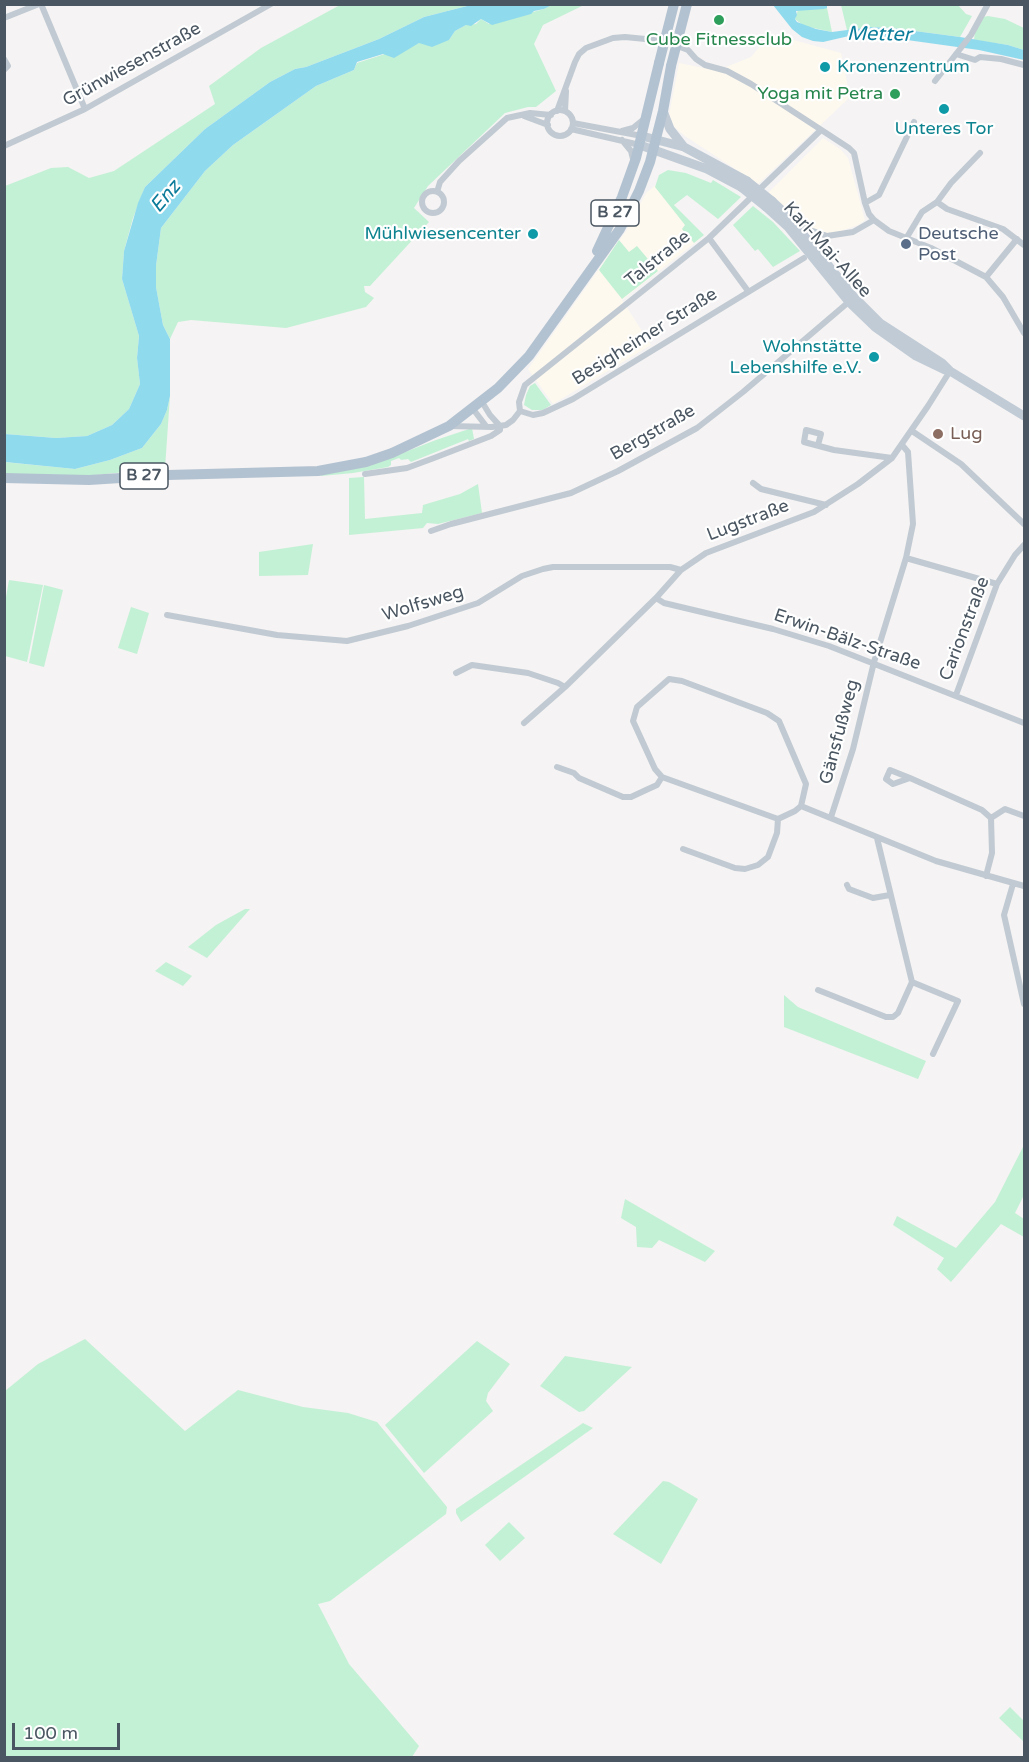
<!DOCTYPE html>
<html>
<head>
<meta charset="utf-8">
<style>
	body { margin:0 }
	#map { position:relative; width:1029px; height:1762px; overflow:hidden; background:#f5f3f3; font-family:"Varela Round",sans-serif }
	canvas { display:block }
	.frame { position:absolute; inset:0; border:6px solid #4a5661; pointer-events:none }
	.scale { position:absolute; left:12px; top:1723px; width:108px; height:27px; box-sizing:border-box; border:3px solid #4a5661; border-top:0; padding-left:8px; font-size:18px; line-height:21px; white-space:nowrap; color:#4a5661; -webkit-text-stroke:4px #fff; paint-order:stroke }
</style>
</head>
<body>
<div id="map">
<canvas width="1029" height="1762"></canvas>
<div class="frame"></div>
<div class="scale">100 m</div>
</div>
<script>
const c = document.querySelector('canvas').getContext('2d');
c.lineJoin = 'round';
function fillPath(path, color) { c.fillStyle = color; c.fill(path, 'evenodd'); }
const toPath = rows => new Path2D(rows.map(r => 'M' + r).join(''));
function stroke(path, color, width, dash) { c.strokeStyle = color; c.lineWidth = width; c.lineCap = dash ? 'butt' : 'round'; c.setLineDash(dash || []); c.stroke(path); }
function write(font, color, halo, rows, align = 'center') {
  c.font = font + ' "Varela Round",sans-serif'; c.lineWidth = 4.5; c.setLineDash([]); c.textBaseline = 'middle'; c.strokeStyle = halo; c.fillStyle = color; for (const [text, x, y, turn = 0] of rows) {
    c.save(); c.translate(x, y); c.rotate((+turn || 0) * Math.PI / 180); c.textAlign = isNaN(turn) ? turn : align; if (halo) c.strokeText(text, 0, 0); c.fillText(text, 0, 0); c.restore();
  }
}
fillPath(toPath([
	[779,36,841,53,850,97,758,184,685,136,673,126,669,115,679,63,723,72,726,67,751,57,767,38],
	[823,138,840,149,848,158,865,220,858,225,838,232,827,233,803,225,768,193],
	[658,183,700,239,622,300,651,345,553,404,528,369,626,231,646,193]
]), '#fdf9ef');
fillPath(toPath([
	[340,5,471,5,424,17,379,39,306,67,295,69,270,82,205,129,145,187,133,218,124,251,122,279,139,336,137,358,140,384,129,409,112,425,87,436,56,438,5,434,5,186,51,168,68,167,89,178,114,171,215,104,209,86,261,48],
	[552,5,584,5,543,25,534,44,556,91,536,107,528,107,505,113,428,186,414,208,429,222,370,286,364,286,365,292,374,298,366,307,286,328,191,320,178,322,170,339,163,325,156,287,156,266,161,228,205,171,233,145,316,86,354,70,357,63,419,43,449,40,455,31,466,25,476,24,481,19,489,24,544,9],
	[841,5,958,5,966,14,972,16,960,37,892,28,870,27,847,30],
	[827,8,832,32,804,26,795,19,798,10],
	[988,16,1005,19,1024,28,1024,50,1008,45,974,40,975,32,983,17],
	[668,170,686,173,711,183,713,180,741,197,718,219,687,195,674,205,704,235,694,243,682,229,685,225,655,187,659,175],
	[753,206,773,222,800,251,773,267,758,249,755,251,733,225],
	[619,240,629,252,637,246,658,271,622,299,599,270],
	[535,383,551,405,543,410,532,410,524,405,526,395,530,386],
	[170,396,165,468,66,478,5,474,4,462,75,469,110,460,142,448,161,424,167,410],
	[472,428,474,439,469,441,468,439,411,462,408,459,401,460,399,458,391,461,391,465,388,467,353,473,321,476,321,475,387,459,436,440],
	[364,477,365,519,422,513,423,505,460,494,478,484,482,513,438,524,427,523,423,528,349,535,349,478],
	[313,544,308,575,259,576,259,552],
	[9,580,43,585,27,662,5,656,5,603],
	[44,585,63,590,44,667,29,663],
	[131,607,149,613,137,654,118,648],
	[245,909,250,909,207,958,188,947,216,925],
	[166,962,192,976,183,986,155,971],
	[784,995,798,1007,926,1061,918,1079,784,1027],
	[1024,1145,1024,1195,1015,1213,1024,1219,1024,1237,1001,1224,951,1282,937,1269,944,1258,893,1225,897,1216,956,1248,995,1202],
	[625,1199,715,1251,705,1262,659,1240,652,1248,637,1247,636,1227,621,1218],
	[85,1339,185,1431,238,1390,303,1407,348,1413,377,1422,447,1507,446,1514,330,1601,318,1604,349,1664,419,1746,412,1757,5,1757,5,1391,38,1364],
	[477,1341,510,1364,488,1393,486,1401,493,1411,424,1473,385,1425],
	[565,1356,632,1367,584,1411,579,1412,540,1386],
	[583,1423,593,1428,461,1522,456,1513,456,1509],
	[663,1481,669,1482,698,1499,661,1564,613,1534],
	[509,1522,525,1538,500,1561,485,1545],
	[1010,1707,1024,1721,1024,1742,999,1718]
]), '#c3f1d5');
fillPath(toPath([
	[471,5,552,5,544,9,534,11,531,14,492,25,481,19,471,26,466,25,455,31,449,40,432,47,419,43,394,58,383,54,357,62,354,70,316,86,233,145,205,171,161,228,156,266,156,287,163,325,170,339,170,396,167,410,161,424,142,448,110,460,75,469,5,462,5,434,56,438,87,436,112,425,129,409,140,384,137,358,139,336,122,279,124,251,138,203,145,187,205,129,270,82,295,69,306,67,379,39,424,17],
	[773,5,827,5,827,8,824,9,796,11,797,15,795,19,797,22,816,29,832,32,870,27,892,28,960,37,1008,45,1024,50,1024,60,979,50,871,35,849,36,823,42,813,41,802,37,792,29]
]), '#90daee');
stroke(toPath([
	[41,4,85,109],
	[4,18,39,4],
	[675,45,688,50,696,59,705,65,727,71,751,84,849,148,854,153,865,203,869,214,874,220,889,231,931,248,986,277,1003,297,1024,333],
	[956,54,975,60,980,57,1001,59,1024,65],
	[4,59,8,66,4,70],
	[935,81,971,35,988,4],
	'547 123a13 13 0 1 1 26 0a13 13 0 1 1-26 0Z',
	[557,111,575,62,579,54,586,48,613,38,625,37,666,41],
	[565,111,566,91],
	[524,116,548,125],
	[573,123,642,136],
	[571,129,640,145],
	[622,131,633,128,644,119],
	[622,140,631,151,633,159],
	[4,146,85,109,271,4],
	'422 202a11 11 0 1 1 22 0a11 11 0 1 1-22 0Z',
	[437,192,440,182,459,161,507,118,530,113,551,115],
	[937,202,947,209,1003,229,1024,245],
	[865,203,879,195,914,122],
	[796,221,810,230,827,236,853,232,874,220],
	[907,237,922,212,937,202,951,183,980,153],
	[709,238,748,291],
	[986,277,1017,239],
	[482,402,490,415,500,426],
	[473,409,486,426],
	[520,411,519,402,525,385,709,238,821,130],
	[520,411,533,415,543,413,573,399,804,258],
	[449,426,492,427,506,425,513,420,520,411],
	[912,431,961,464,1024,524],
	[818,445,821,434,806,430,804,442,834,450,892,458],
	[365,474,407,468,434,458,491,436,500,430,500,426],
	[753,483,761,489,826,505],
	[431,531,451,524,571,493,618,471,697,428,743,392,851,300],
	[906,558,997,584],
	[656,598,664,603,773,629,829,646,1024,723],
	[167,615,277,635,347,641,408,626,478,603,522,576,543,569,553,567,670,567,681,570],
	[456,673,472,665,528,673,558,683,565,687],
	[956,695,997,584,1015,555,1024,545],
	[524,723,565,687,656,598,681,570,706,553,814,512,858,484,892,458,928,406,950,371],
	[557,767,574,773,579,778,623,797,631,797,646,790,657,785,662,777],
	[910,778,893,784,886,779,890,770,910,778,982,810,991,818,1005,809,1024,816],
	[801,806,806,784,779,721,767,713,682,681,669,679,637,707,633,721,655,769,662,777,778,819,795,811,801,806,936,861,1024,886],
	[831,817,853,749,874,662,906,558,913,524,908,452,902,445],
	[877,838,912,982,958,1001,933,1054],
	[683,849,735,868,745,869,758,865,768,857,777,833,778,819],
	[986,876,992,853,991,818],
	[1013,884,1004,915,1024,1004],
	[847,885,849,889,873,898,890,895],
	[818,990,886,1017,893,1017,898,1013,912,982]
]), '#c1cad2', 6);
stroke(toPath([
	[663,111,670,129,684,147],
	[642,136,684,147,747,181],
	[640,145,707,169,741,187],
	[772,201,790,218,854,297,880,323,942,363,950,371,1024,416],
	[766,207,788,227,849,302,875,327,916,356,945,370]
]), '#c1cbd6', 9);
stroke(toPath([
	[597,251,622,197,636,158,659,63],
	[4,478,89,480,168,475,318,471,366,462,392,453,449,426,498,388,529,356,620,229,639,191,650,162,663,111,671,66]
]), '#b3c2d1', 10);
stroke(toPath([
	[747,181,772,201],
	[741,187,766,207]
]), '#c1cbd6', 9);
stroke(toPath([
	[659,63,674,4],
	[671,66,687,4]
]), '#b3c2d1', 10);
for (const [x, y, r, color] of [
	[719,20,6,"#2e9e5b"],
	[825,67,6,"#0f9aa8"],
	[895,94,6,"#2e9e5b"],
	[944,109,6,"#0f9aa8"],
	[533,234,6,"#0f9aa8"],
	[906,244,6,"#5c6f8a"],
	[874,357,6,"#0f9aa8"],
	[938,434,6,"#8d6e63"]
]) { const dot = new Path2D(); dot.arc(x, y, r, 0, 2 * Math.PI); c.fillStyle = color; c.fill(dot); stroke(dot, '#fff', 2); }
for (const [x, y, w] of [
	[615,213,48],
	[144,476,48]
]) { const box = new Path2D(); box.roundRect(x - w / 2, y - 13, w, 26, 4.5); c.fillStyle = '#fff'; c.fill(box); stroke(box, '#4a5661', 1.5); }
write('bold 16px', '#4a5661', null, [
	["B 27",615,213],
	["B 27",144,476]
]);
write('18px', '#27864d', '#fff', [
	["Cube Fitnessclub",719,40],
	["Yoga mit Petra",883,94,"right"]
]);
write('18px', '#4a5661', '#fff', [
	["Grünwiesenstraße",132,65,-29],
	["Karl-Mai-Allee",827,250,48],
	["Talstraße",658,259,-39],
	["Besigheimer Straße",645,337,-32],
	["Bergstraße",653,433,-30],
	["Lugstraße",748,521,-21],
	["Wolfsweg",423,604,-17],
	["Carionstraße",965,629,-69],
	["Erwin-Bälz-Straße",847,640,19],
	["Gänsfußweg",840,732,-75]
]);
write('18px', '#0d838f', '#fff', [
	["Kronenzentrum",837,67,"left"],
	["Unteres Tor",944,129,"center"],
	["Mühlwiesencenter",521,234],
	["Wohnstätte",862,347],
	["Lebenshilfe e.V.",862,368]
], 'right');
write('18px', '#4e5e75', '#fff', [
	["Deutsche",918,234],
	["Post",918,255]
], 'left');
write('18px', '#785e54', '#fff', [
	["Lug",950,434]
], 'left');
write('italic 20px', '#0c7c9b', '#fff', [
	["Metter",879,35,1],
	["Enz",166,197,-50]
]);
</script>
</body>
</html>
